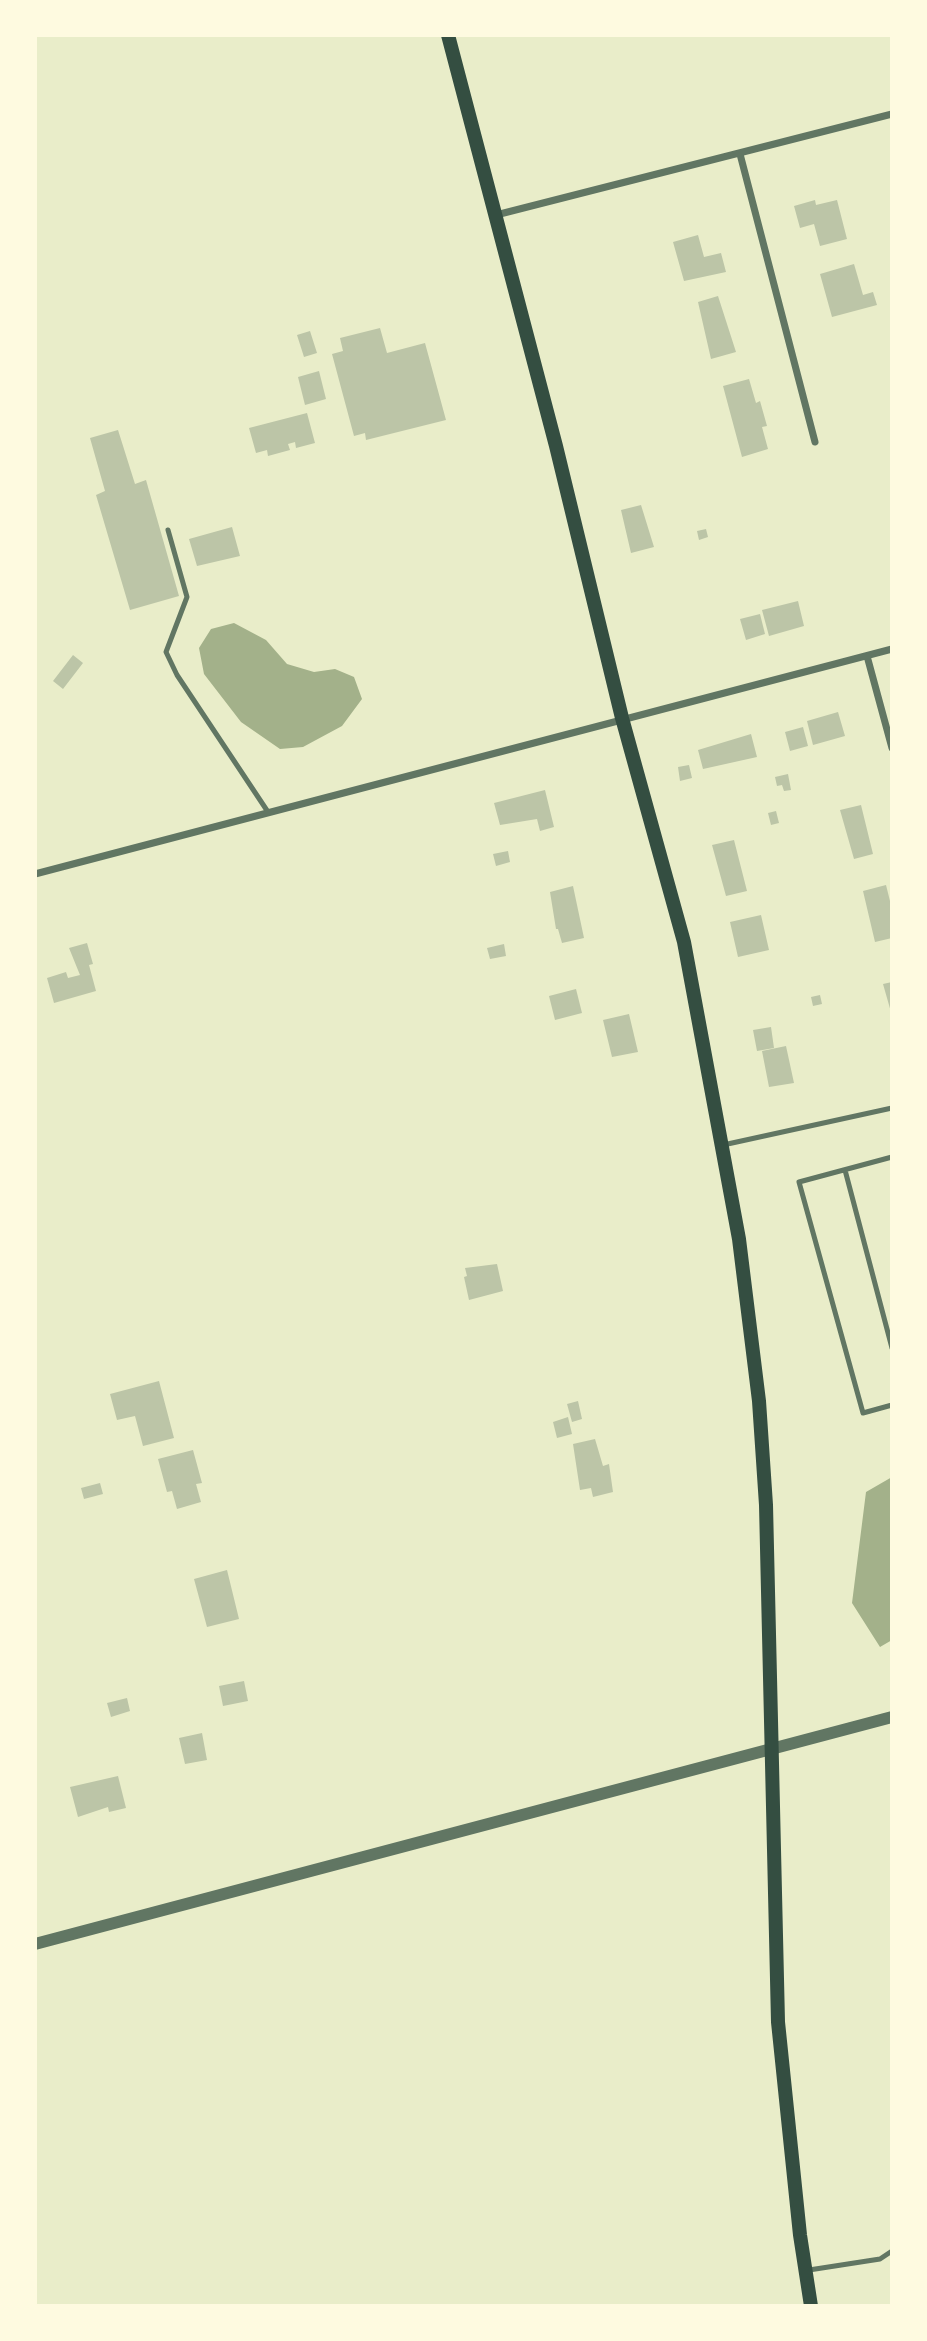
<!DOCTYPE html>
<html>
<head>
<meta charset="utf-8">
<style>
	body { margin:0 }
	#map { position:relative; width:927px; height:2341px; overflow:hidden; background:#e9edc9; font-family:"Public Sans",sans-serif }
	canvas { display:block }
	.frame { position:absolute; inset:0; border:37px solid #fefae0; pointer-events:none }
</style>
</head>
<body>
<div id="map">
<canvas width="927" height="2341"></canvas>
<div class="frame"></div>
</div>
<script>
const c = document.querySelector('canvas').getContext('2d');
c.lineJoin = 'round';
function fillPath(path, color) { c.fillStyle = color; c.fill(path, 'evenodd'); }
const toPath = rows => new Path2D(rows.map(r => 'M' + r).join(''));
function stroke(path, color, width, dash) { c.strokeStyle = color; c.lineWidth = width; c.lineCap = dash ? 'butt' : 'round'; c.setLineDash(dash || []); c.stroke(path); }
fillPath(toPath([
	[234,623,266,640,287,664,314,672,335,669,354,677,362,699,342,726,303,747,280,749,241,722,204,674,199,648,211,629],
	[892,1477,892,1640,880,1647,852,1603,866,1492]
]), '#a3b18a');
fillPath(toPath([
	[815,200,816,205,837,200,847,239,820,246,814,224,800,228,794,206],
	[698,235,704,257,721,253,726,272,684,281,673,242],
	[854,264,863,295,873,292,877,305,832,317,820,274],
	[718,296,736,352,711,359,698,302],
	[380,328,387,353,425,343,446,420,366,440,365,433,354,436,332,354,343,351,340,338],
	[310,331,317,353,304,357,297,335],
	[319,371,326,399,305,405,298,377],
	[749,379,756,403,760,401,767,426,762,427,768,449,742,457,723,386],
	[307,413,315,443,296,448,295,442,288,444,290,450,268,456,267,450,256,453,249,428],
	[118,430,135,484,146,480,179,596,130,610,96,495,105,491,90,438],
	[641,505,654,547,631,553,621,510],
	[232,527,240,556,197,566,189,539],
	[706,529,708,537,699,540,697,531],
	[798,601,804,626,769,636,762,610],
	[760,614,765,634,746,640,740,619],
	[73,655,83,663,63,689,53,681],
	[838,712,845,736,813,745,807,721],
	[803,727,808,746,790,751,785,732],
	[751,734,757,757,703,769,698,750],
	[689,765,692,778,680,781,678,767],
	[788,774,791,790,784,791,782,785,777,786,775,777],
	[545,790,554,827,540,831,537,819,500,825,494,803],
	[861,805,873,854,854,859,840,810],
	[776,811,779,823,771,825,768,813],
	[734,840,747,891,726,896,712,845],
	[508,851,510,862,496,866,493,854],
	[886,885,892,909,892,938,875,942,863,891],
	[573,886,584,938,562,943,558,929,556,929,550,892],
	[761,915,769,950,738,957,730,922],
	[87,943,93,964,89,965,96,991,54,1003,47,978,66,972,68,978,80,975,69,948],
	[504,944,506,956,490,959,487,948],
	[892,982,892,1012,891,1012,883,984],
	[576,989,582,1013,555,1020,549,996],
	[820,995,822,1004,813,1006,811,997],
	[629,1014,638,1052,612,1057,603,1020],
	[771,1027,774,1048,757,1051,753,1030],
	[786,1046,794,1083,769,1087,762,1051],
	[497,1264,503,1291,469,1300,464,1277,467,1276,465,1268],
	[159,1381,174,1438,143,1446,135,1416,117,1420,110,1394],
	[578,1401,582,1419,572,1422,567,1404],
	[568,1417,572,1434,557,1438,553,1422],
	[595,1439,603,1466,609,1464,613,1492,593,1497,591,1488,580,1490,573,1444],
	[193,1450,202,1483,196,1484,201,1502,177,1509,172,1491,167,1492,158,1459],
	[100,1483,103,1494,84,1499,81,1488],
	[227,1570,239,1619,207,1627,194,1579],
	[244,1681,248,1701,223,1706,219,1686],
	[127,1698,130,1711,111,1717,107,1703],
	[202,1733,207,1760,185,1764,179,1738],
	[118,1776,126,1808,109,1812,108,1807,78,1817,70,1787]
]), '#bcc5a7');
stroke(toPath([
	[168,530,187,597,166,652,177,675,268,812],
	[723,1145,892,1108],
	[892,1157,799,1182,863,1413,892,1405],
	[845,1170,892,1348],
	[809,2270,880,2259,892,2251]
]), '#617663', 5);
stroke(toPath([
	[740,154,815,442],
	[496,215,892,114],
	[867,656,892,748],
	[35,874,892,649]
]), '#617663', 7);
stroke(toPath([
	[35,1944,892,1717]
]), '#617663', 12);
stroke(toPath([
	[448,35,556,446,622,718,684,942,739,1239,759,1401,766,1505,778,2022,800,2235,811,2306]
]), '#344e41', 14);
</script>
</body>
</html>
